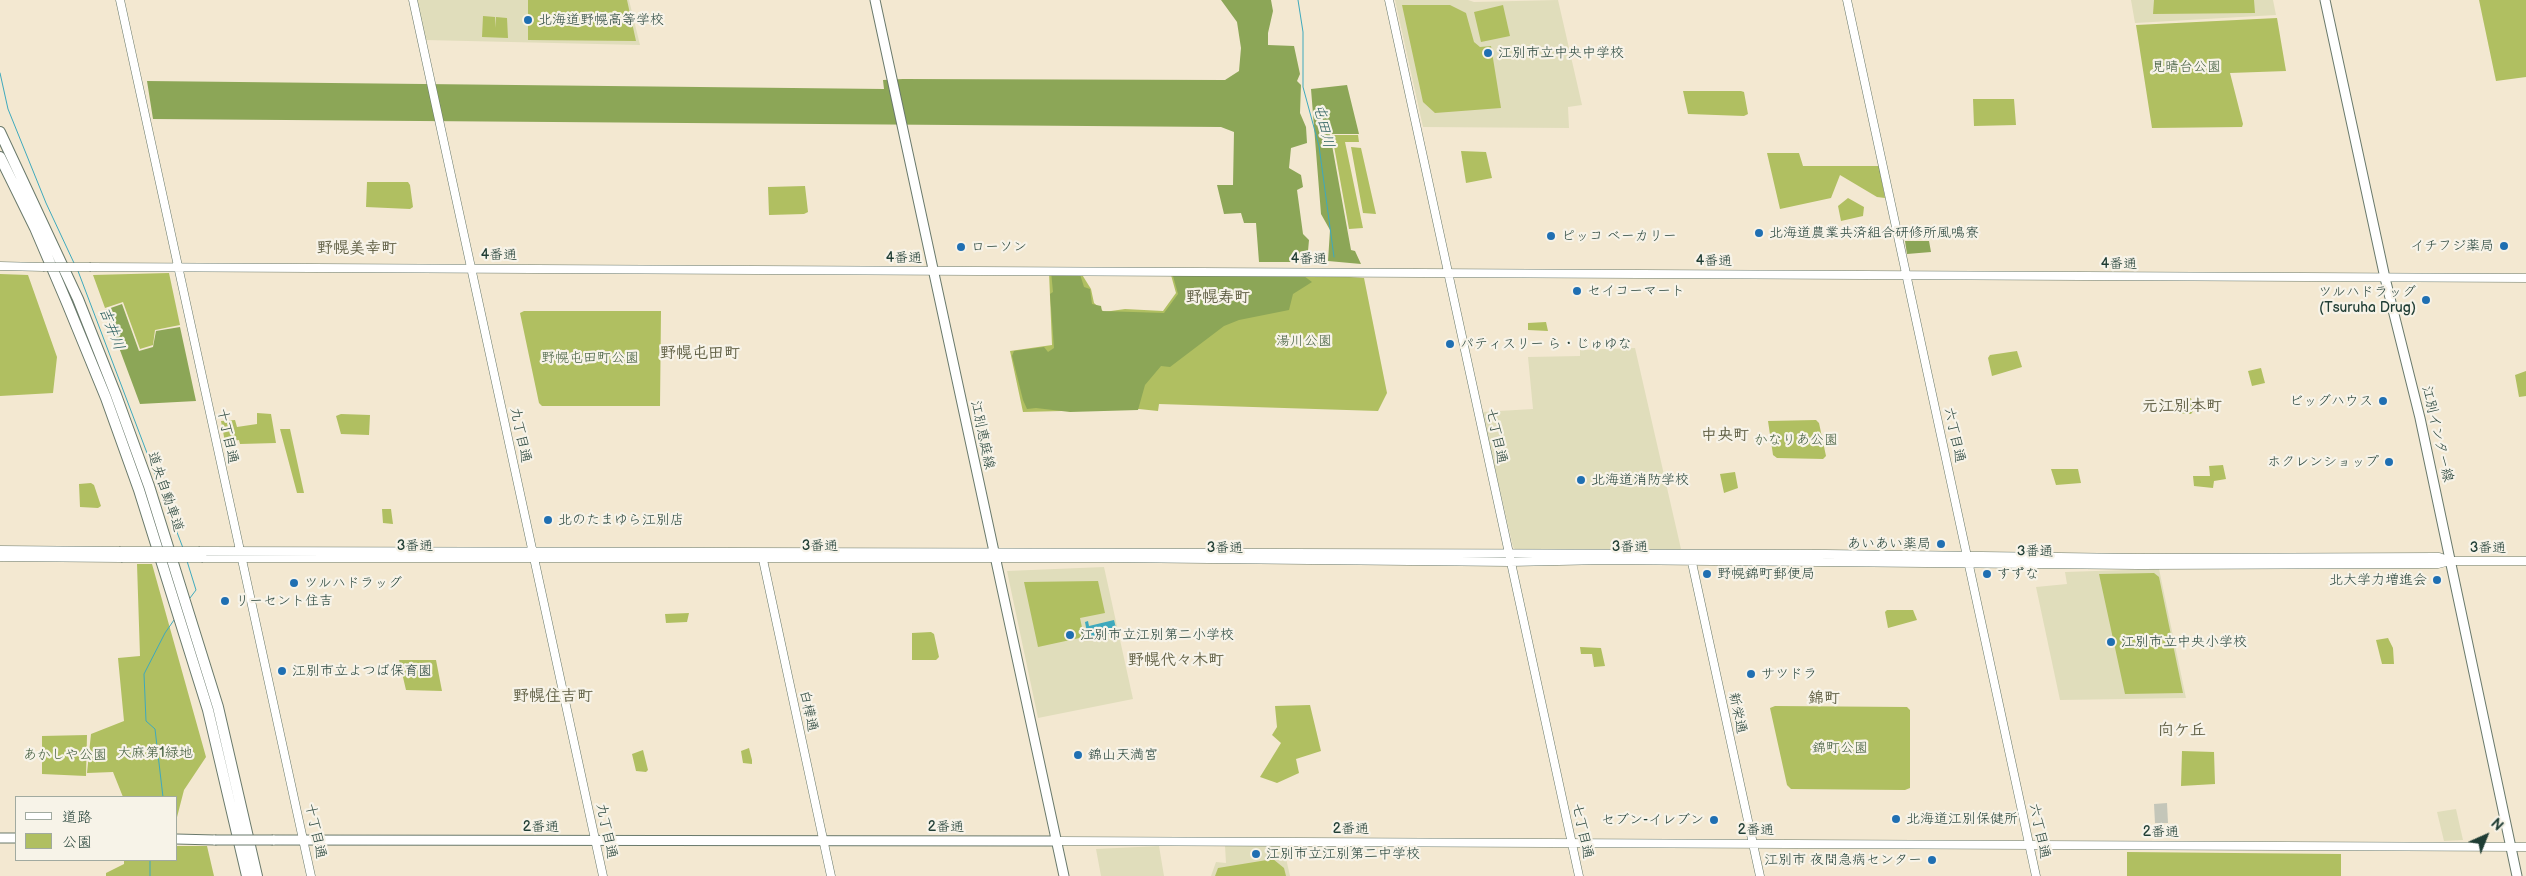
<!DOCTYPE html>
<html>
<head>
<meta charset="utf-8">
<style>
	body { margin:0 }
	#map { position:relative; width:2526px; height:876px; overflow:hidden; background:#f3e8d1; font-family:"Balsamiq Sans","Klee One",sans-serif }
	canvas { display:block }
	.legend { position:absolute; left:15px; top:796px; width:162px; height:65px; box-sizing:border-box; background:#f7f3e8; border:1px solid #a1aaa0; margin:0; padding:6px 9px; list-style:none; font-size:15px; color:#1f3d34 }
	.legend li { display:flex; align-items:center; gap:10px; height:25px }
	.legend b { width:25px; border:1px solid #a1aaa0 }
	.north { position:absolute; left:2461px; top:811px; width:50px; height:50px; -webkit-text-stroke:4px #f7f3e8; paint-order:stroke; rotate:44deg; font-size:14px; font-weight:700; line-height:20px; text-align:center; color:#1f3d34 }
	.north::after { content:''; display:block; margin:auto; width:18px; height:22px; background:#1f3d34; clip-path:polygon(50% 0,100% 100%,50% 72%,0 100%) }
</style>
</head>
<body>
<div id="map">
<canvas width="2526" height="876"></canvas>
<ul class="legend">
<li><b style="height:6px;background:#fff"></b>道路</li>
<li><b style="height:14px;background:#b0bf61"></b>公園</li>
</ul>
<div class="north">N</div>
</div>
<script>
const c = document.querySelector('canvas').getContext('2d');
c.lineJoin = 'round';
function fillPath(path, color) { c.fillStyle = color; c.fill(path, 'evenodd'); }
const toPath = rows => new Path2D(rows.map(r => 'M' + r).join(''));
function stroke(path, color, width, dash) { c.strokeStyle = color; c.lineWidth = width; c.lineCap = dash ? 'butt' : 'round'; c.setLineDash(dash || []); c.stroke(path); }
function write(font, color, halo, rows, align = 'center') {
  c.font = font + ' "Balsamiq Sans","Klee One",sans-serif'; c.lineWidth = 4.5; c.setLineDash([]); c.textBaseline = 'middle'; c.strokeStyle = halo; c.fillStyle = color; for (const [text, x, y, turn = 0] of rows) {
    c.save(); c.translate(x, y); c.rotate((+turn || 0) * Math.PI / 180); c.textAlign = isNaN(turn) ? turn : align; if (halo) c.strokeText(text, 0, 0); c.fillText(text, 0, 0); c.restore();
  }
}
fillPath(toPath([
	[417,0,629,0,640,45,425,40],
	[1395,0,1468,0,1474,2,1558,0,1582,105,1568,107,1569,128,1423,127],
	[2131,0,2273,0,2276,15,2135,23],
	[1635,348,1681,549,1678,551,1516,550,1513,547,1482,412,1533,409,1528,357,1580,356,1580,350],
	[1104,567,1133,699,1038,718,1007,571],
	[2159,569,2186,698,2060,700,2036,587,2067,584,2065,572],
	[2456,809,2463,840,2444,841,2437,812],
	[1283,845,1290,876,1211,876,1216,862,1226,863,1225,846],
	[1159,846,1164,876,1101,876,1096,849]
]), '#e0ddbb');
fillPath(toPath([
	[2167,803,2168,823,2155,823,2154,804]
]), '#c4c6b9');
fillPath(toPath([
	[528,0,627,0,636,41,528,40],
	[2154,0,2254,0,2255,13,2153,14],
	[2479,0,2526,0,2526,77,2496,81],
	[1402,5,1450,5,1466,13,1474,42,1480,47,1491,46,1501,108,1435,113,1423,102],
	[1503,5,1510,36,1481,42,1474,12],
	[483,16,495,17,495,28,496,17,507,18,508,38,482,37],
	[2277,18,2286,71,2230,73,2243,124,2242,127,2152,128,2136,25],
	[1683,91,1741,91,1744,92,1748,114,1744,116,1688,114],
	[1973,99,2014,99,2016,125,1974,126],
	[1332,135,1358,135,1359,142,1345,142,1363,228,1349,229],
	[1351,147,1361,148,1376,214,1363,213],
	[1461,151,1486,152,1492,178,1466,183],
	[1767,153,1799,153,1803,166,1879,166,1885,198,1877,197,1840,175,1831,198,1780,209],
	[367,182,408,182,410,185,413,207,410,209,366,207],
	[805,186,808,212,804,214,769,215,768,187],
	[1848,198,1864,207,1863,216,1841,221,1838,206],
	[1049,272,1081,273,1091,289,1094,303,1104,312,1125,309,1163,311,1176,293,1171,275,1306,274,1364,278,1387,393,1378,411,1159,404,1158,411,1139,409,1023,412,1010,351,1052,345],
	[169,273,180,325,155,330,153,345,140,349,123,302,105,308,93,275],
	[0,274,28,275,57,357,53,393,0,396],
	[524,311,661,311,660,406,542,406,539,403,520,313],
	[1546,322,1548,331,1528,330,1528,323],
	[2017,351,2022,367,1992,376,1988,358,1990,355],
	[2261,368,2265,383,2252,386,2248,371],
	[2526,371,2526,396,2519,397,2515,375],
	[2191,398,2194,410,2191,414,2177,413,2173,401],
	[257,413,271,414,276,443,240,444,239,440,225,442,221,421,235,420,237,427,257,424],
	[341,414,370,415,369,435,341,434,336,416],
	[1816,420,1819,423,1826,456,1823,459,1777,458,1773,455,1768,421],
	[280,429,290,429,304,493,297,493],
	[2223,465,2226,479,2214,481,2213,488,2194,486,2193,476,2210,476,2209,466],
	[2051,469,2078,469,2081,483,2056,485],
	[1735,472,1738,488,1724,493,1720,474],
	[91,483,94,485,101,506,98,508,80,507,79,484],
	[382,509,391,509,393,524,383,523],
	[137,564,152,564,206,757,184,790,176,821,176,797,123,797,113,772,87,773,91,734,124,721,118,658,140,656],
	[2154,573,2159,577,2183,693,2125,694,2099,574],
	[1098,581,1105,613,1080,618,1084,637,1038,647,1024,582],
	[1887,610,1913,610,1917,620,1888,628,1885,612],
	[689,613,687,622,666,623,665,614],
	[931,632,934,634,939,657,936,660,912,660,912,633],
	[2388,638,2393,648,2394,664,2382,664,2376,640],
	[1580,647,1601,648,1605,666,1594,667,1592,654,1581,654],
	[399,660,436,660,442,691,406,690],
	[1310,705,1321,751,1296,759,1299,773,1277,783,1260,777,1281,743,1272,735,1277,727,1275,706],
	[1775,706,1907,707,1910,710,1910,788,1905,790,1791,789,1787,785,1770,708],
	[87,735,86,776,42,774,42,736],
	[749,748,752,760,752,764,743,763,741,751],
	[643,750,648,770,646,772,636,771,632,754],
	[2182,751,2214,752,2215,784,2181,786],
	[176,846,207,846,214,876,106,876,106,873,124,864,124,860,176,860],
	[2127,852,2341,854,2341,876,2127,876],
	[1273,859,1284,868,1286,876,1215,876,1218,868]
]), '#b0bf61');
fillPath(toPath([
	[1221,0,1271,0,1273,11,1268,33,1268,45,1294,46,1300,74,1297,81,1301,85,1300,113,1306,127,1307,143,1291,148,1289,168,1301,175,1303,187,1297,190,1303,234,1309,240,1307,262,1259,262,1256,223,1244,223,1241,213,1224,214,1217,185,1233,185,1234,132,1221,127,153,119,147,81,884,89,883,80,903,79,1225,80,1239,71,1241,48,1237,22],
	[1347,85,1359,134,1330,134,1351,250,1355,251,1361,264,1328,261,1330,230,1321,214,1311,89],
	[1905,241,1929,241,1931,252,1907,254],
	[1051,271,1079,271,1084,287,1090,289,1092,304,1101,306,1102,311,1164,313,1178,294,1173,276,1304,276,1312,282,1293,294,1289,310,1239,320,1224,326,1170,367,1161,366,1145,385,1138,410,1070,412,1036,408,1027,409,1023,400,1012,356,1014,351,1044,347,1048,352,1054,348,1050,294,1053,292],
	[122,304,139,351,153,347,156,331,180,327,196,401,140,404,105,310]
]), '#8ca657');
fillPath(toPath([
	[1114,620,1117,632,1088,638,1085,622,1088,621,1089,626]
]), '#3ea9bd');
stroke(toPath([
	[1298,0,1303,32,1303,87,1319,146,1334,257],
	[0,73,8,109,46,203,74,263],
	[78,271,183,548],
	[187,561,196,590,190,598],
	[163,797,155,729,146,721,144,674,165,633,174,620],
	[150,860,150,876]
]), '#3ea9bd', 1);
const minor = toPath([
	[120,0,311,876],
	[413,0,603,876],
	[1389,0,1579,876],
	[1847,0,2036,876],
	[0,266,43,267],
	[91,267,2526,278],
	[0,550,119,551],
	[200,551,1826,554,2137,558,2439,557,2450,561,2526,561],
	[762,555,831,876],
	[0,557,121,558],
	[203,558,1109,558,1510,562,1606,560,2138,565,2438,564,2450,561],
	[1691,558,1760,876],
	[1056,841,2526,847]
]);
const major = toPath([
	[875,0,1064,876],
	[2325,0,2385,278,2420,418,2517,876],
	[0,838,16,838],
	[176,839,215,840],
	[273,840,1056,841]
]);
const highway = toPath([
	[0,132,78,299,116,395,149,486,218,707,257,876],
	[0,157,35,228,67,303,106,398,139,490,208,710,247,876]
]);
stroke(minor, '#69796b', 9);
stroke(major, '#69796b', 11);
stroke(highway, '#69796b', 12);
stroke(minor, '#fff', 8);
stroke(major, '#fff', 9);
stroke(highway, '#fff', 10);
const minorBridge = toPath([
	[43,267,91,267],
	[119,551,200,551],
	[121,558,203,558]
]);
const majorBridge = toPath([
	[215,840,273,840]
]);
stroke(minorBridge, '#69796b', 9, []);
stroke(majorBridge, '#69796b', 11, []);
stroke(minorBridge, '#fff', 8);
stroke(majorBridge, '#fff', 9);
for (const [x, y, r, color] of [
	[528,20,5,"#1f6fb2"],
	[1488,53,5,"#1f6fb2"],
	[1759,233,5,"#1f6fb2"],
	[1551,236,5,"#1f6fb2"],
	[2504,246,5,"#1f6fb2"],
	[961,247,5,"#1f6fb2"],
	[1577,291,5,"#1f6fb2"],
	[2426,300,5,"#1f6fb2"],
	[1450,344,5,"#1f6fb2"],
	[2383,401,5,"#1f6fb2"],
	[2389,462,5,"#1f6fb2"],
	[1581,480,5,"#1f6fb2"],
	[548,520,5,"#1f6fb2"],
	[1941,544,5,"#1f6fb2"],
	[1707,574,5,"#1f6fb2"],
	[1987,574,5,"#1f6fb2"],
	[2437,580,5,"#1f6fb2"],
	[294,583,5,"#1f6fb2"],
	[225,601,5,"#1f6fb2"],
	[1070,635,5,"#1f6fb2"],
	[2111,642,5,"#1f6fb2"],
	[282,671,5,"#1f6fb2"],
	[1751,674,5,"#1f6fb2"],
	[1078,755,5,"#1f6fb2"],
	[1896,819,5,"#1f6fb2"],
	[1714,820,5,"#1f6fb2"],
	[1256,854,5,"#1f6fb2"],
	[1932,860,5,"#1f6fb2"]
]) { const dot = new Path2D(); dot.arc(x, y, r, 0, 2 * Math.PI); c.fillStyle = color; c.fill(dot); stroke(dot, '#f7f3e8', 2); }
write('14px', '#1f3d34', '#f7f3e8', [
	["北海道野幌高等学校",538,20],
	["江別市立中央中学校",1498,53],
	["北海道農業共済組合研修所風鳴寮",1769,233],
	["ピッコ ベーカリー",1561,236],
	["イチフジ薬局",2494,246,"right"],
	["ローソン",971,247],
	["セイコーマート",1587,291],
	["ツルハドラッグ",2416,292,"right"],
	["(Tsuruha Drug)",2416,308,"right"],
	["パティスリー ら・じゅゆな",1460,344],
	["ビッグハウス",2373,401,"right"],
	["ホクレンショップ",2379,462,"right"],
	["北海道消防学校",1591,480],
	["北のたまゆら江別店",558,520],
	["あいあい薬局",1931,544,"right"],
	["野幌錦町郵便局",1717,574],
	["すずな",1997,574],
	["北大学力増進会",2427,580,"right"],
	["ツルハドラッグ",304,583],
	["リーセント住吉",235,601],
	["江別市立江別第二小学校",1080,635],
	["江別市立中央小学校",2121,642],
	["江別市立よつば保育園",292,671],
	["サツドラ",1761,674],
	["錦山天満宮",1088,755],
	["北海道江別保健所",1906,819],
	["セブン-イレブン",1704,820,"right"],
	["江別市立江別第二中学校",1266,854],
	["江別市 夜間急病センター",1922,860,"right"]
], 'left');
write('14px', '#435e3f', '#f7f3e8', [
	["見晴台公園",2186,67],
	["湯川公園",1304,341],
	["野幌屯田町公園",590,358],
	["かなりあ公園",1796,440],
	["錦町公園",1840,748],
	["大麻第1緑地",155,753],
	["あかしや公園",65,755]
]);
write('14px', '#1f3d34', '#f7f3e8', [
	["4番通",499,255],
	["4番通",904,258],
	["4番通",1309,259],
	["4番通",1714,261],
	["4番通",2119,264],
	["江別インター線",2437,434,77],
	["九丁目通",520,435,78],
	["江別恵庭線",982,435,78],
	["六丁目通",1954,435,78],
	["十丁目通",227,436,78],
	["七丁目通",1496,436,78],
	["道央自動車道",165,492,71],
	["3番通",415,546],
	["3番通",820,546],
	["3番通",1630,547],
	["3番通",1225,548],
	["3番通",2488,548],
	["3番通",2035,552,1],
	["白樺通",808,711,78],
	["新栄通",1737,713,78],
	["2番通",541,827],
	["2番通",946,827],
	["2番通",1351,829],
	["2番通",1756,830],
	["十丁目通",315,831,78],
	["九丁目通",606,831,78],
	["七丁目通",1582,831,78],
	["六丁目通",2039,831,78],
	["2番通",2161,832]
]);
write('italic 15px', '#285d5d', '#f7f3e8', [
	["屯田川",1323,126,76],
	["吉井川",111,329,69]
]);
write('bold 16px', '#616045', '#f7f3e8', [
	["野幌美幸町",357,249],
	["野幌寿町",1218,298],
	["野幌屯田町",700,354],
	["元江別本町",2182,407],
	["中央町",1725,436],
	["野幌代々木町",1176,661],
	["野幌住吉町",553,697],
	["錦町",1824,699],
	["向ケ丘",2182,731]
]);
</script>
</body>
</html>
